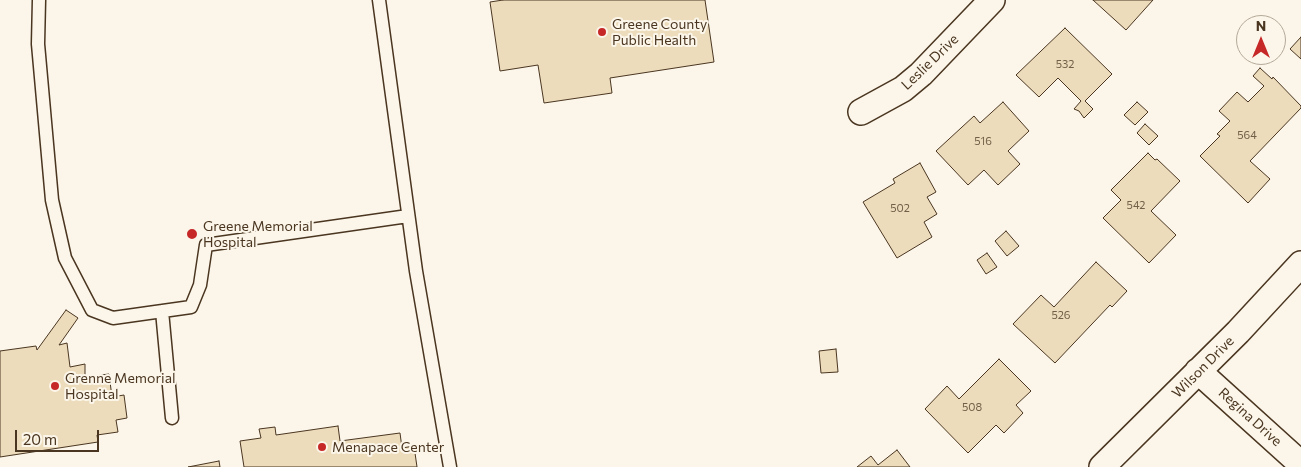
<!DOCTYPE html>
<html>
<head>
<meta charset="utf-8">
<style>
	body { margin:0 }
	#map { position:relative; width:1301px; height:467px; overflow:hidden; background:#fbf6e9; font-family:Commissioner,sans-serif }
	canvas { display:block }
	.north { position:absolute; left:1236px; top:15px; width:50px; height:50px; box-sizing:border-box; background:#fbf6e9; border:1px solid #b4a999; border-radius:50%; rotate:0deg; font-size:14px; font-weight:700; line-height:20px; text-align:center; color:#4a3520 }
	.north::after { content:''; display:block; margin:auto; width:18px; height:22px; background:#c62828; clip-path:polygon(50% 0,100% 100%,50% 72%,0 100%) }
	.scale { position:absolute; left:15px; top:430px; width:84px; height:22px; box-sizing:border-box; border:2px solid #4a3520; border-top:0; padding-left:6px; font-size:15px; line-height:18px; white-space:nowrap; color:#4a3520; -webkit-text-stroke:4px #fbf6e9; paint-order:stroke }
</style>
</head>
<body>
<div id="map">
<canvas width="1301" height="467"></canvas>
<div class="north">N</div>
<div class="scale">20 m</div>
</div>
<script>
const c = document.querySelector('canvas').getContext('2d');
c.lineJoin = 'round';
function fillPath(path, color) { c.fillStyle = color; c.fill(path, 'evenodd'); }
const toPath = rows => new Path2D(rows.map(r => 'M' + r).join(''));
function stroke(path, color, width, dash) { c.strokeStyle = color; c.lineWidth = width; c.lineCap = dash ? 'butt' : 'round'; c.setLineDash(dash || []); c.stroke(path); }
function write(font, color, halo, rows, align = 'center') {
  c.font = font + ' Commissioner,sans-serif'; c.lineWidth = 4; c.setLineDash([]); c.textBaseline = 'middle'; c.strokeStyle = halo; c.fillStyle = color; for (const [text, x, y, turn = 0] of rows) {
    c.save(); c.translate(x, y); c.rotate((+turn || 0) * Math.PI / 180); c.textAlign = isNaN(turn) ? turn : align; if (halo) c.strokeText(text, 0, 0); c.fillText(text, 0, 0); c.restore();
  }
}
const building = toPath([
	[503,0,705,0,714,62,610,78,612,93,544,103,538,65,500,71,490,2,503,0],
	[1093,0,1153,0,1126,30,1093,0],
	[1065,28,1112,74,1085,101,1093,109,1084,118,1079,111,1074,109,1081,101,1058,78,1039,97,1016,75,1065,28],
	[1301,37,1301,59,1290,49,1301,37],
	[1260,68,1272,79,1273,77,1301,106,1301,108,1250,161,1270,179,1248,203,1200,156,1220,136,1217,134,1230,121,1219,111,1237,92,1248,102,1264,86,1253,76,1260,68],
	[1003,102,1029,131,1008,151,1020,164,998,185,984,170,968,185,936,151,974,116,980,123,1003,102],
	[1137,102,1148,112,1135,125,1124,115,1137,102],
	[1145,124,1158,136,1149,145,1137,133,1145,124],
	[1148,153,1155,160,1157,159,1180,181,1151,211,1176,235,1149,263,1103,218,1121,200,1111,190,1148,153],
	[920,163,936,192,927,197,937,214,924,222,932,237,897,258,863,202,895,183,893,179,920,163],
	[1006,231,1019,246,1007,256,995,241,1006,231],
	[987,253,997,267,986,274,977,260,987,253],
	[1096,262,1127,291,1112,307,1110,305,1055,363,1013,324,1041,295,1054,307,1096,262],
	[66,310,78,318,59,345,67,343,70,367,85,364,85,377,109,374,112,397,124,395,127,418,116,420,118,432,97,435,98,442,0,457,0,351,36,346,37,350,66,310],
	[836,349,838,372,821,373,819,351,836,349],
	[999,359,1031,391,1016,405,1023,413,1004,433,996,425,968,453,925,409,947,386,959,399,999,359],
	[338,426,340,441,400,433,402,448,414,446,417,467,244,467,240,441,261,438,259,429,275,427,276,435,338,426],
	[897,450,910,467,857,467,871,456,878,465,897,450],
	[219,461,220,467,188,467,219,461]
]);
fillPath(building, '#ecdcbc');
stroke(building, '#4a3520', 1);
const service = toPath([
	[39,0,38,44,52,200,65,258,92,310,113,318,191,307,200,285,206,245,408,216],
	[379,0,416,271,450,467],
	[162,311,172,418]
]);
const minor = toPath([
	[861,112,903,89,921,74,992,0],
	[1198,371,1301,464],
	[1102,467,1238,332,1301,264]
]);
stroke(service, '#4a3520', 15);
stroke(minor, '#4a3520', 28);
stroke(service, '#fbf6e9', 12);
stroke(minor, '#fbf6e9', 25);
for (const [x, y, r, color] of [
	[602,32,5,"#c62828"],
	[192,234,6,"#c62828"],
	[55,386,5,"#c62828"],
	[322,447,5,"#c62828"]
]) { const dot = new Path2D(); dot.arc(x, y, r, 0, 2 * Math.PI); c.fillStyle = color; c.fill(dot); stroke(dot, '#fbf6e9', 2); }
write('11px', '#725f47', null, [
	["532",1065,64],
	["564",1247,135],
	["516",983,141],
	["542",1136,205],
	["502",900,208],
	["526",1061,315],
	["508",972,407]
]);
write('14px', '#4a3520', '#fbf6e9', [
	["Greene County",612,24],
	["Public Health",612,40],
	["Greene Memorial",203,226],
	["Hospital",203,242],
	["Grenne Memorial",65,378],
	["Hospital",65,394],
	["Menapace Center",332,447]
], 'left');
write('14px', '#4a3520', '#fbf6e9', [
	["Leslie Drive",930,62,-44],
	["Wilson Drive",1203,367,-45],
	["Regina Drive",1250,417,42]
]);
</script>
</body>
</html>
